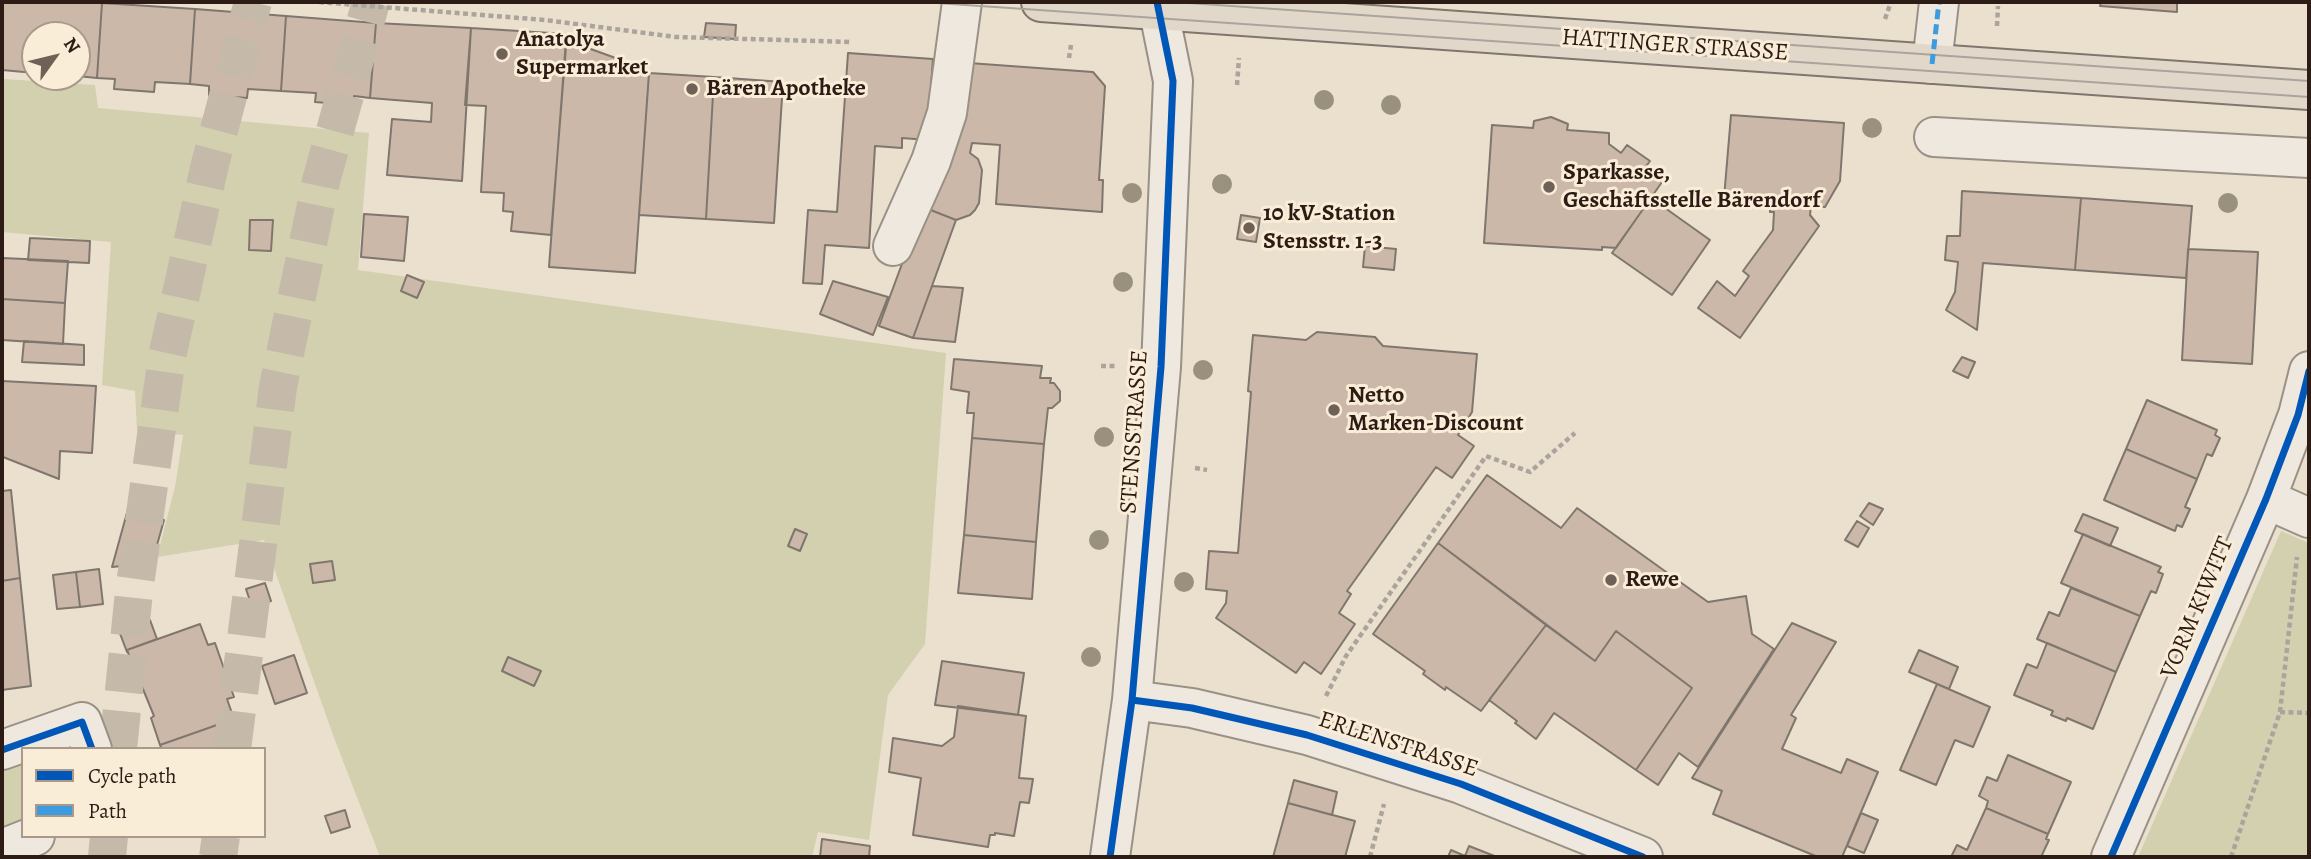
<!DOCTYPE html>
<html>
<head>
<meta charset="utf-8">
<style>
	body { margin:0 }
	#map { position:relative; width:2311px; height:859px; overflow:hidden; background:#ebe0ce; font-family:Alegreya,serif }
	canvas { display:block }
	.frame { position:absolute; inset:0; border:4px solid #2d1c16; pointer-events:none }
	.legend { position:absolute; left:21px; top:747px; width:245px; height:91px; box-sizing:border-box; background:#faedd7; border:2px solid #a8998a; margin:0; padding:9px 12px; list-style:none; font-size:21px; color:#2d1c16 }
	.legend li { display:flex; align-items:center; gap:14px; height:35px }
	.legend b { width:35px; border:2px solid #a8998a }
	.north { position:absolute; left:21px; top:21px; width:70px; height:70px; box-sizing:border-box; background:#faedd7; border:2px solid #a8998a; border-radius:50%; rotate:56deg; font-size:19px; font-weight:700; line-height:28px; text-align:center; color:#2d1c16 }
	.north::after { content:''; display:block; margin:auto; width:24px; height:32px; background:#706156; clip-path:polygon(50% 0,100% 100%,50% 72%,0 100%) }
</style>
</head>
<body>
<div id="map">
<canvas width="2311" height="859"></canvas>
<div class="frame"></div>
<ul class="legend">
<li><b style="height:9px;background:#0057b8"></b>Cycle path</li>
<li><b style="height:9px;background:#3d9bdf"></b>Path</li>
</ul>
<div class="north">N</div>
</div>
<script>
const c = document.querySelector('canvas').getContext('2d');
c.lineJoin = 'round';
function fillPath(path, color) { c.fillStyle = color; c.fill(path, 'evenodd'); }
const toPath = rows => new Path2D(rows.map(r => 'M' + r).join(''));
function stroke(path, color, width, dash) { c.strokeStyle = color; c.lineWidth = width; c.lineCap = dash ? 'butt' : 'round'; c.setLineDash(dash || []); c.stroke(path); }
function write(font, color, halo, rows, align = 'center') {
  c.font = font + ' Alegreya,serif'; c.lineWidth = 6; c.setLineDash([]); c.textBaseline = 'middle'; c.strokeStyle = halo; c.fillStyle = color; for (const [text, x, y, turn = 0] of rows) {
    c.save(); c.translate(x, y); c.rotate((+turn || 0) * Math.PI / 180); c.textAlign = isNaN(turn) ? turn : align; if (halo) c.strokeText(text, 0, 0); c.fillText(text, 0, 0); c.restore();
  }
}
fillPath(toPath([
	[4,79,95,85,98,108,369,133,358,270,946,353,925,644,888,695,869,840,818,832,812,857,380,857,333,735,264,540,157,557,175,487,183,435,137,431,135,391,102,385,111,242,2,232],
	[2281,531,2309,543,2309,857,2138,857],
	[82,722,92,749,23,749,23,836,2,849,2,750]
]), '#d2d0ae');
const building = toPath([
	[2,2,102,3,97,78,77,76,77,35,35,35,35,73,2,70,2,2],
	[2101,2,2177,2,2177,12,2100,6,2101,2],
	[102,3,195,9,190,84,155,82,154,92,114,89,115,79,97,78,102,3],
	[195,9,286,16,281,91,248,89,247,98,209,95,209,86,190,84,195,9],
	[286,16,376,23,370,98,354,96,353,105,315,102,316,93,281,91,286,16],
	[376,23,471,28,462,181,387,175,392,119,431,122,432,103,370,98,376,23],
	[706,23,736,25,735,39,704,37,706,23],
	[471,28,567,34,551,235,511,231,513,212,503,211,504,193,481,192,486,106,465,105,471,28],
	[566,40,632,64,631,72,649,73,635,273,549,267,566,40],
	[848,53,933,59,927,140,902,138,902,148,875,146,869,248,825,245,822,284,803,283,808,210,837,212,848,53],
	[969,63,1093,72,1105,86,1099,180,1103,180,1102,212,996,204,1000,145,972,143,970,153,978,159,982,170,979,203,975,210,970,215,956,220,923,207,969,63],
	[649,73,714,77,706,219,639,215,649,73],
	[714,77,783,82,774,223,706,219,714,77],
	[1731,115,1844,123,1840,181,1825,207,1811,206,1810,215,1819,226,1740,338,1698,308,1717,281,1735,296,1749,276,1743,271,1773,230,1774,212,1770,212,1770,202,1724,198,1731,115],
	[1551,117,1568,124,1567,130,1609,133,1609,144,1621,153,1627,145,1650,161,1644,169,1662,182,1616,248,1602,247,1602,250,1484,243,1492,125,1533,128,1534,121,1551,117],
	[1962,191,2081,198,2075,270,1983,263,1977,330,1946,310,1955,292,1958,262,1945,260,1947,236,1960,236,1962,191],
	[1651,198,1710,240,1672,295,1612,253,1651,198],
	[2081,198,2192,206,2186,278,2075,270,2081,198],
	[923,207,956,220,913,338,879,326,923,207],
	[364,214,408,217,404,261,361,257,364,214],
	[1241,215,1260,218,1256,242,1237,239,1241,215],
	[250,220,273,220,271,251,249,250,250,220],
	[30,238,90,241,89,263,28,260,30,238],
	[1365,246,1396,249,1394,270,1363,267,1365,246],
	[2188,249,2258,252,2252,364,2182,360,2188,249],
	[2,258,68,261,65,303,2,299,2,258],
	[407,275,424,282,417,298,401,291,407,275],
	[833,281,888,297,873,335,820,314,833,281],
	[932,286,963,288,955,342,913,338,932,286],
	[2,299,65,303,63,344,2,340,2,299],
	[1317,332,1375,337,1383,346,1477,354,1472,412,1458,435,1474,446,1452,478,1436,467,1347,591,1351,594,1339,613,1355,624,1321,674,1304,662,1296,673,1216,618,1226,603,1227,591,1206,589,1209,551,1238,553,1251,392,1248,391,1253,335,1306,340,1317,332],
	[24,341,84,345,84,365,22,362,24,341],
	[1962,357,1975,362,1968,378,1953,371,1962,357],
	[954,359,1042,366,1040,378,1051,378,1050,383,1054,383,1060,391,1060,401,1052,408,1048,408,1044,444,972,438,974,413,967,413,969,392,951,389,954,359],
	[2,381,96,386,92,453,60,451,59,479,3,457,2,381],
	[2147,400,2217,430,2215,435,2220,438,2212,456,2207,454,2197,479,2126,449,2147,400],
	[972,438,1044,444,1036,542,964,535,972,438],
	[2126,449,2197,479,2185,507,2190,509,2182,527,2177,525,2175,531,2104,500,2126,449],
	[1487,475,1561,528,1577,508,1708,602,1746,596,1752,634,1774,649,1698,767,1679,753,1658,785,1636,770,1692,688,1616,631,1595,661,1438,543,1487,475],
	[11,490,20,578,2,581,2,491,11,490],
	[1869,503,1883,509,1873,525,1860,516,1869,503],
	[128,509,164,520,152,563,112,567,128,509],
	[2083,514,2118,528,2110,546,2075,531,2083,514],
	[1857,521,1869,528,1858,547,1845,540,1857,521],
	[795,529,807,534,800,551,788,546,795,529],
	[2083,534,2161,567,2158,572,2163,574,2156,593,2151,591,2140,616,2061,583,2083,534],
	[964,535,1036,542,1032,599,958,593,964,535],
	[1438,543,1546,625,1481,711,1446,687,1445,690,1423,674,1425,671,1373,634,1438,543],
	[332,561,335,580,313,583,310,564,332,561],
	[99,569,103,604,80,607,76,572,99,569],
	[76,572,80,607,57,609,53,575,76,572],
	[20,578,31,686,2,690,2,581,20,578],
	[265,583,271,601,252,607,246,589,265,583],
	[2071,588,2140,616,2116,672,2037,639,2049,612,2059,616,2071,588],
	[150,620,157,639,127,650,127,652,119,631,150,620],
	[1792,623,1836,642,1791,715,1796,718,1782,749,1841,773,1847,759,1878,772,1842,857,1818,857,1713,814,1722,791,1692,778,1792,623],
	[200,624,208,645,215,643,234,697,227,699,234,719,160,745,151,718,154,716,127,650,200,624],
	[1546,625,1595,661,1616,631,1692,688,1636,770,1554,713,1536,739,1515,723,1517,721,1489,700,1546,625],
	[2047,643,2116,672,2093,729,2067,718,2066,721,2051,715,2053,711,2014,695,2027,664,2037,668,2047,643],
	[1919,650,1958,667,1949,689,1909,672,1919,650],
	[294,655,307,693,275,704,262,666,294,655],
	[508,657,541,671,534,686,502,671,508,657],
	[942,661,1024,673,1018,715,935,705,942,661],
	[1937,684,1990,707,1973,747,1955,740,1936,785,1900,770,1937,684],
	[958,706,1026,716,1019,778,1033,779,1029,803,1020,802,1014,836,995,833,995,835,990,835,988,847,913,835,921,778,889,772,893,738,942,746,954,737,958,706],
	[234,719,245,749,162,749,160,745,234,719],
	[2008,755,2071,782,2048,834,1986,808,1988,801,1979,796,1987,777,1997,781,2008,755],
	[1294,780,1337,792,1332,815,1288,803,1294,780],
	[1288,803,1355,821,1345,857,1273,857,1288,803],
	[1986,808,2048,834,2046,839,2049,840,2041,857,1951,857,1957,845,1967,850,1986,808],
	[345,810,350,827,331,833,325,816,345,810],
	[1861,813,1878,820,1864,853,1847,846,1861,813],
	[822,839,870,846,869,857,820,857,822,839],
	[1469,846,1497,857,1448,857,1451,850,1465,856,1469,846]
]);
fillPath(building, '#cbb8a9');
stroke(building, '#7f766d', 2);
stroke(toPath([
	[118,749,134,592,167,357,210,164,253,2],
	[232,749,278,387,321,181,371,2],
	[107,857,109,836],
	[218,857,221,836]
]), '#c5b9a9', 38, [38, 19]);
const minor = toPath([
	[1932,64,1939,2],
	[1934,137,2309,158],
	[893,246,931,161,947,113,962,2],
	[2266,499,2309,518],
	[1132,700,1192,708,1307,735,1461,784,1643,857],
	[2,750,82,722,92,749],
	[2,849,35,836],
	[1110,857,1132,700,1161,367,1173,81,1157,2],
	[2111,857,2266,499,2298,415,2309,371]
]);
const major = toPath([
	[1041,2,2309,90]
]);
stroke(minor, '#999186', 42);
stroke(major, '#7f766d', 42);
stroke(toPath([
	[319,2,545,20,676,37,852,42],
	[1885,19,1891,2],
	[1997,26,1998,6],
	[1069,58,1071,45],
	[1237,85,1239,58],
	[1101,366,1118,366],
	[1195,468,1207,470],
	[1326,696,1346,656,1486,456,1530,472,1575,433],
	[2280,712,2309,713],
	[1370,857,1384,804],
	[2231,857,2280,712,2297,557]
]), '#aaa49d', 4.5, [5, 3.5]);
stroke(minor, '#eee8df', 38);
stroke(major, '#e2d8ca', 38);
stroke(toPath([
	[922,2,2309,97],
	[1174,2,2309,81]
]), '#aaa49d', 2);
stroke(toPath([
	[1932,64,1939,2]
]), '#3d9bdf', 5, [10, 5]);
stroke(toPath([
	[1132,700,1192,708,1307,735,1461,784,1643,857],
	[2,750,82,722,92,749],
	[1110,857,1132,700,1161,367,1173,81,1157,2],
	[2111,857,2266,499,2298,415,2309,371]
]), '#0057b8', 7);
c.fillStyle = '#9a907e';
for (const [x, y] of [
	[1324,100],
	[1391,105],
	[1872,128],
	[1222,184],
	[1132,193],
	[2228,203],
	[1123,282],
	[1203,370],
	[1104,437],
	[1099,540],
	[1184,582],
	[1091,657]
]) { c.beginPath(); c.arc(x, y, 10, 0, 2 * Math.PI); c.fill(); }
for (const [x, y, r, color] of [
	[502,54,7,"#706156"],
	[692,89,7,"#706156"],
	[1549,187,7,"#706156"],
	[1249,228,7,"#706156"],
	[1334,410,7,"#706156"],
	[1611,580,7,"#706156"]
]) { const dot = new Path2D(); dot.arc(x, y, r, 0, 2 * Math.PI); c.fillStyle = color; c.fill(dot); stroke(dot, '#faedd7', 2.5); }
write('bold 24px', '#2d1c16', '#faedd7', [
	["Anatolya",516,40],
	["Supermarket",516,68],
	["Bären Apotheke",706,89],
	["Sparkasse,",1563,173],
	["Geschäftsstelle Bärendorf",1563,201],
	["10 kV-Station",1263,214],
	["Stensstr. 1-3",1263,242],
	["Netto",1348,396],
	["Marken-Discount",1348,424],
	["Rewe",1625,580]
], 'left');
write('24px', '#2d1c16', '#faedd7', [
	["HATTINGER STRASSE",1675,46,4],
	["STENSSTRASSE",1135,432,-86],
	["VORM KIWITT",2198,608,-67],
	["ERLENSTRASSE",1398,745,18]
]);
</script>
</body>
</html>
